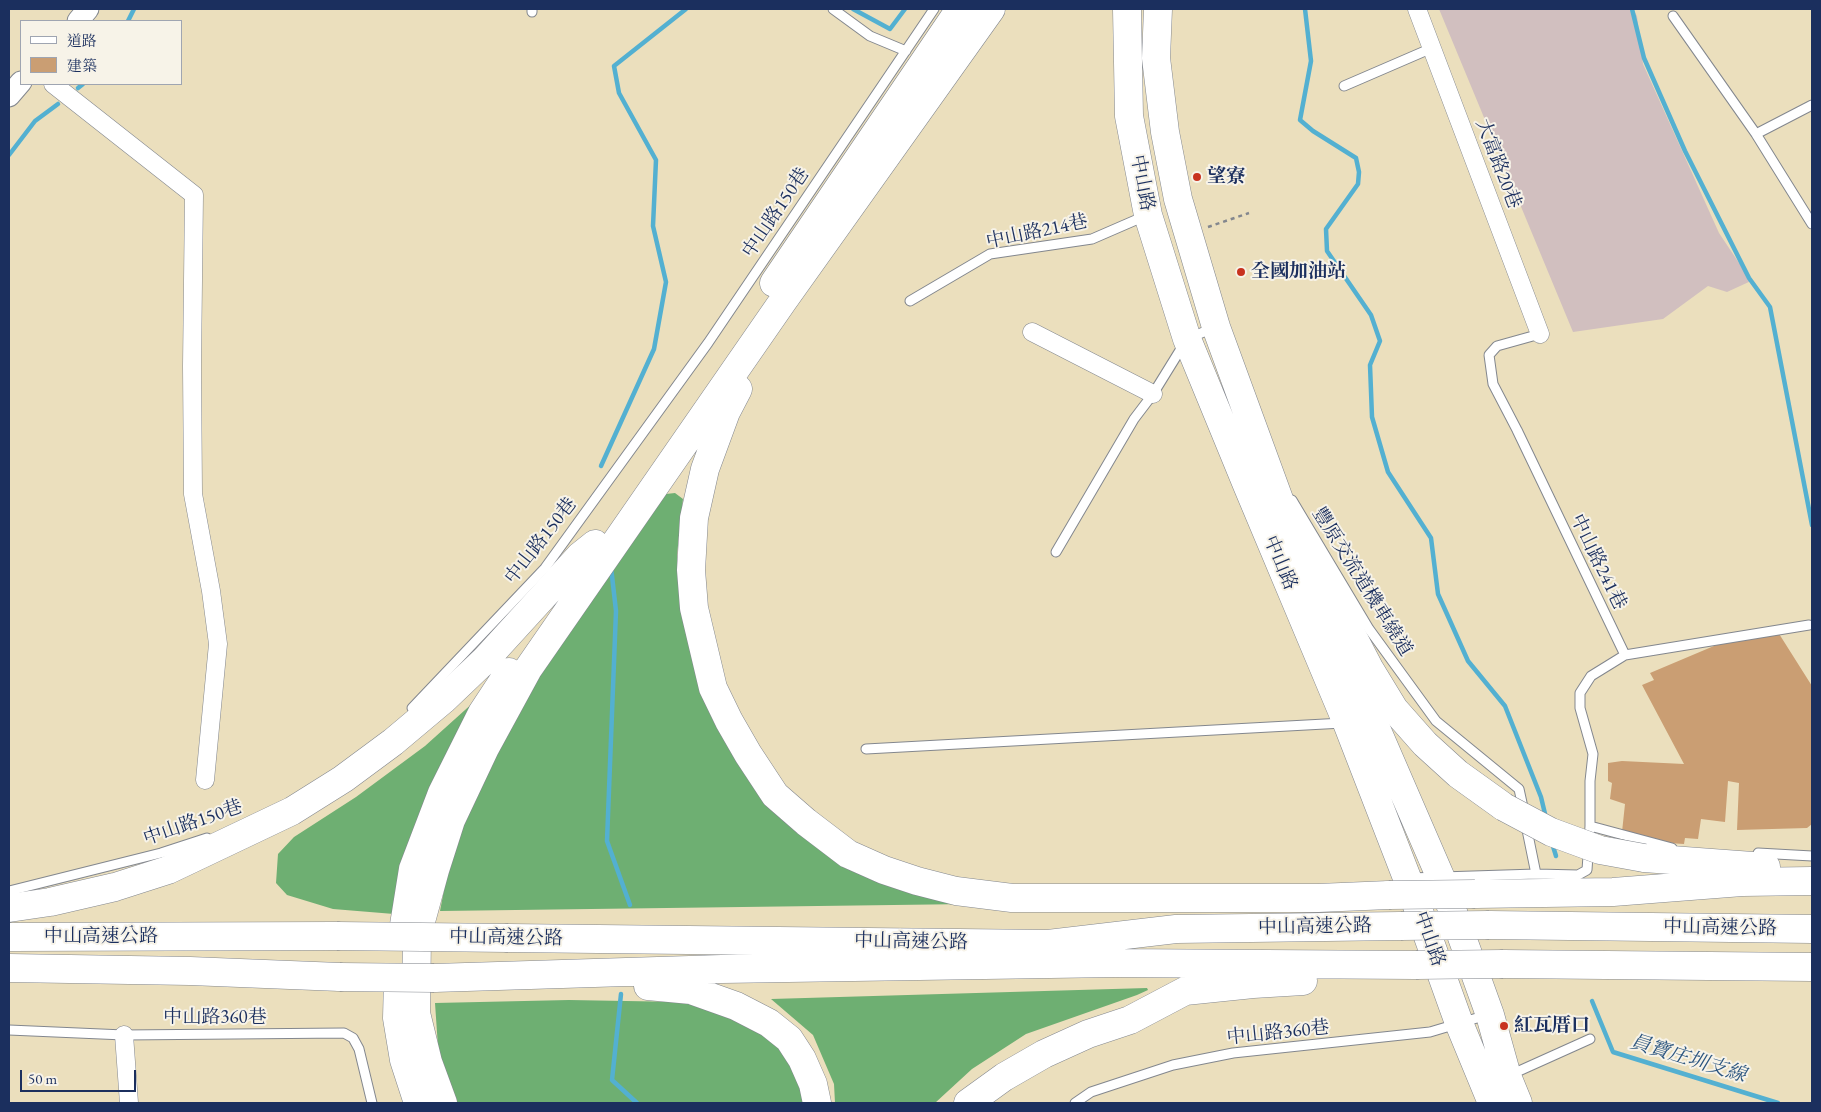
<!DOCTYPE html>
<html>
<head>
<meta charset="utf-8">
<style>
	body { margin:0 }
	#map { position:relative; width:1821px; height:1112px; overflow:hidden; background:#ebdfbd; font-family:"EB Garamond","Noto Serif TC",serif }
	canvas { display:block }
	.frame { position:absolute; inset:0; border:10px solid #1b2f5e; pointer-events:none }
	.legend { position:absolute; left:20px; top:20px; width:162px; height:65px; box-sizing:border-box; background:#f7f3e8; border:1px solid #9fa5b1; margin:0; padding:6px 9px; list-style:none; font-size:15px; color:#1b2f5e }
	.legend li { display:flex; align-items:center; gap:10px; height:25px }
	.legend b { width:25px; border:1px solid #9fa5b1 }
	.scale { position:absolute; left:20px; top:1070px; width:116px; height:22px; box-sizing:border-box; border:2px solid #1b2f5e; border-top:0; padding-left:6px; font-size:15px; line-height:18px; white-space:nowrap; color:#1b2f5e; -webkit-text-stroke:4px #f7f3e8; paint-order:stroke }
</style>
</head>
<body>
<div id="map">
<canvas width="1821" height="1112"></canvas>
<div class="frame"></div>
<ul class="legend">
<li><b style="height:6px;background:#fff"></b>道路</li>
<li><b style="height:14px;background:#ca9e73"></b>建築</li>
</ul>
<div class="scale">50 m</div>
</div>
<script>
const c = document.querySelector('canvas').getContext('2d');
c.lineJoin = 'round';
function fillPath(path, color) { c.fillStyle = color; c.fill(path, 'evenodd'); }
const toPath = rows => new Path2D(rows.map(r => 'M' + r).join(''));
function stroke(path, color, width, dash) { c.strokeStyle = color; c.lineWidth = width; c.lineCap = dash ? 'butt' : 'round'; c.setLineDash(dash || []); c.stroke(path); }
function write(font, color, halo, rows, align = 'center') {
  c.font = font + ' "EB Garamond","Noto Serif TC",serif'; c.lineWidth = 4; c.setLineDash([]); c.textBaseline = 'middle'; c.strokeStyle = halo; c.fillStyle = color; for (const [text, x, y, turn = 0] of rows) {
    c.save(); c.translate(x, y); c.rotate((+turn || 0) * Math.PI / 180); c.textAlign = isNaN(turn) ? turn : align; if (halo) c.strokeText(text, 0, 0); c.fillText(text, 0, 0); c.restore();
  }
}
fillPath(toPath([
	[1439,9,1633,9,1637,16,1643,64,1719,233,1751,281,1727,292,1708,286,1663,319,1573,332]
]), '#d1bfbf');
fillPath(toPath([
	[675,493,683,499,677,555,681,613,775,808,969,904,440,911,447,874,457,841,474,799,525,696,666,494],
	[485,692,394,914,333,909,287,895,276,883,278,854,294,837,356,797,425,746],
	[1147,988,1148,990,1137,995,1026,1034,972,1069,935,1103,835,1103,834,1084,813,1035,771,999],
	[569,1000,683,1002,741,1015,768,1034,787,1059,806,1099,806,1103,456,1103,450,1091,438,1047,435,1003]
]), '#6eaf72');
stroke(toPath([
	[853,9,890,29,905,9],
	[1305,9,1311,61,1300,120,1313,131,1356,158,1359,172,1358,184,1326,229,1327,251,1371,315,1380,341,1370,365,1372,417,1388,472,1431,538,1438,594,1468,661,1505,706,1541,797,1546,818],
	[1632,9,1644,58,1685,151,1749,278,1770,307,1812,525],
	[128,21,134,9],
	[78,88,83,84],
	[9,155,35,121,58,104],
	[601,466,654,349,666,282,653,226,656,160,619,93,614,66,686,9],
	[611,567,616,611,607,841,630,905],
	[1552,843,1556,856],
	[621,994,612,1080,637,1103],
	[1592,1001,1613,1052,1778,1103]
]), '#53b0d1', 4.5);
fillPath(toPath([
	[1776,629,1812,686,1812,824,1807,828,1737,830,1739,783,1728,781,1725,822,1701,819,1698,839,1685,838,1684,844,1653,842,1622,832,1625,804,1610,799,1612,783,1608,781,1608,763,1622,761,1684,764,1642,685,1654,680,1650,673,1721,643]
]), '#ca9e73');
const service = toPath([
	[532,9,532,12],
	[833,9,870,36,906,51],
	[1673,16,1756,134,1812,224],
	[1344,86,1432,48],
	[1756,134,1812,105],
	[910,301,990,254,1092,239,1145,216],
	[1292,500,1369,629,1436,721,1519,789,1524,812],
	[1056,552,1134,419,1153,394,1187,339,1213,328],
	[1625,655,1809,625],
	[412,708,545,568,708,343,934,9],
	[866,749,1343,723],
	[1526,825,1536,874],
	[1590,826,1672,848],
	[1758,853,1812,856],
	[1410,878,1536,874,1578,875,1587,870,1590,826,1590,781,1593,754,1580,708,1580,693,1591,676,1625,655,1517,430,1493,384,1489,355,1497,346,1540,334],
	[9,891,161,853,207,838],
	[9,1030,124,1035,344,1033,353,1038,359,1049,372,1103],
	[1510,1075,1590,1039],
	[1075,1103,1091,1092,1173,1065,1233,1053,1430,1032,1487,1015]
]);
const minor = toPath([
	[1417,9,1540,334],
	[53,84,194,195,192,366,193,494,211,591,218,644,205,780],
	[1032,332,1153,394],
	[124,1035,129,1103]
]);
const tertiary = toPath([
	[78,21,88,9],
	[9,96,21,82]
]);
const primary = toPath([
	[1127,9,1129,116,1148,215,1187,339,1247,485,1347,723,1407,878,1459,1023,1492,1103],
	[1158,9,1156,58,1165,132,1178,199,1216,327,1291,532,1332,633,1369,712,1440,876,1490,1015,1507,1076,1518,1103]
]);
const motorway = toPath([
	[774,283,960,9],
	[738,389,726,412,705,469,694,518,691,570,694,608,713,688,729,721,748,754,775,795,806,822,848,854,884,870,917,881,956,891,1012,898,1318,898,1389,895],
	[1291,532,1342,616,1369,668,1394,709,1425,744,1458,774,1504,807],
	[1644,858,1766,867],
	[1475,894,1613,892,1742,882,1812,881],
	[9,908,50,902,115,887,168,870,292,811,343,779,393,742,443,700,485,660,580,556,595,544],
	[404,925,413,869,442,793,482,713,509,672],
	[1489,925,1812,929],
	[9,937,337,936],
	[508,938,1048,944,1176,929,1401,926],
	[1503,964,1812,967],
	[9,968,190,971,340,977],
	[434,978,722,969,1115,963,1416,965],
	[398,980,397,1018,404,1060,418,1103],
	[648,986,691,990,736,1006,769,1023,789,1039,802,1059,813,1084,817,1103],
	[443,1103,428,1062,416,1013,417,936,435,870,451,820,485,748,528,669,783,301,991,9],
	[968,1103,1004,1077,1044,1054,1088,1034,1130,1020,1185,991,1253,984,1303,981]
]);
stroke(service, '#83878e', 11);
stroke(minor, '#83878e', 19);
stroke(tertiary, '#83878e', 23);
stroke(primary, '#83878e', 29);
stroke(motorway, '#83878e', 29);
stroke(toPath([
	[1208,227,1249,213]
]), '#83878e', 2.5, [4, 4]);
stroke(service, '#fff', 9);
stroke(minor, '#fff', 18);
stroke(tertiary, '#fff', 21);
stroke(primary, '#fff', 28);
stroke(motorway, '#fff', 28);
const motorwayBridge = toPath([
	[1504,807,1551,832,1600,850,1644,858],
	[1389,895,1475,894],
	[1401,926,1489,925],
	[337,936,508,938],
	[1416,965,1503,964],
	[340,977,434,978]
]);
stroke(motorwayBridge, '#83878e', 29, []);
stroke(motorwayBridge, '#fff', 28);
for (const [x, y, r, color] of [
	[1197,177,5,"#c8321e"],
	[1241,272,5,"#c8321e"],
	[1504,1026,5,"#c8321e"]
]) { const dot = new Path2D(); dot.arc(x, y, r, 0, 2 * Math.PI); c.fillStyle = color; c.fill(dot); stroke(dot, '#f7f3e8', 2); }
write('19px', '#1b2f5e', '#f7f3e8', [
	["大富路20巷",1498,164,69],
	["中山路",1142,183,79],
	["中山路150巷",776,213,-56],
	["中山路214巷",1037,232,-12],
	["中山路150巷",541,541,-52],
	["中山路241巷",1598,562,64],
	["中山路",1280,563,67],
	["豐原交流道機車繞道",1362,582,58],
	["中山路150巷",193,823,-19],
	["中山高速公路",1315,927,-1],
	["中山高速公路",1720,928,1],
	["中山高速公路",101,937],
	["中山高速公路",506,938,1],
	["中山路",1429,939,70],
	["中山高速公路",911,942,1],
	["中山路360巷",215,1018],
	["中山路360巷",1278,1033,-6]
]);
write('bold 19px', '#1b2f5e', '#f7f3e8', [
	["望寮",1207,177],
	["全國加油站",1251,272],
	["紅瓦厝口",1514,1026]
], 'left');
write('italic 20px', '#2c5680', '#f7f3e8', [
	["員寶庄圳支線",1688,1059,17]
]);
</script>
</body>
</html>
